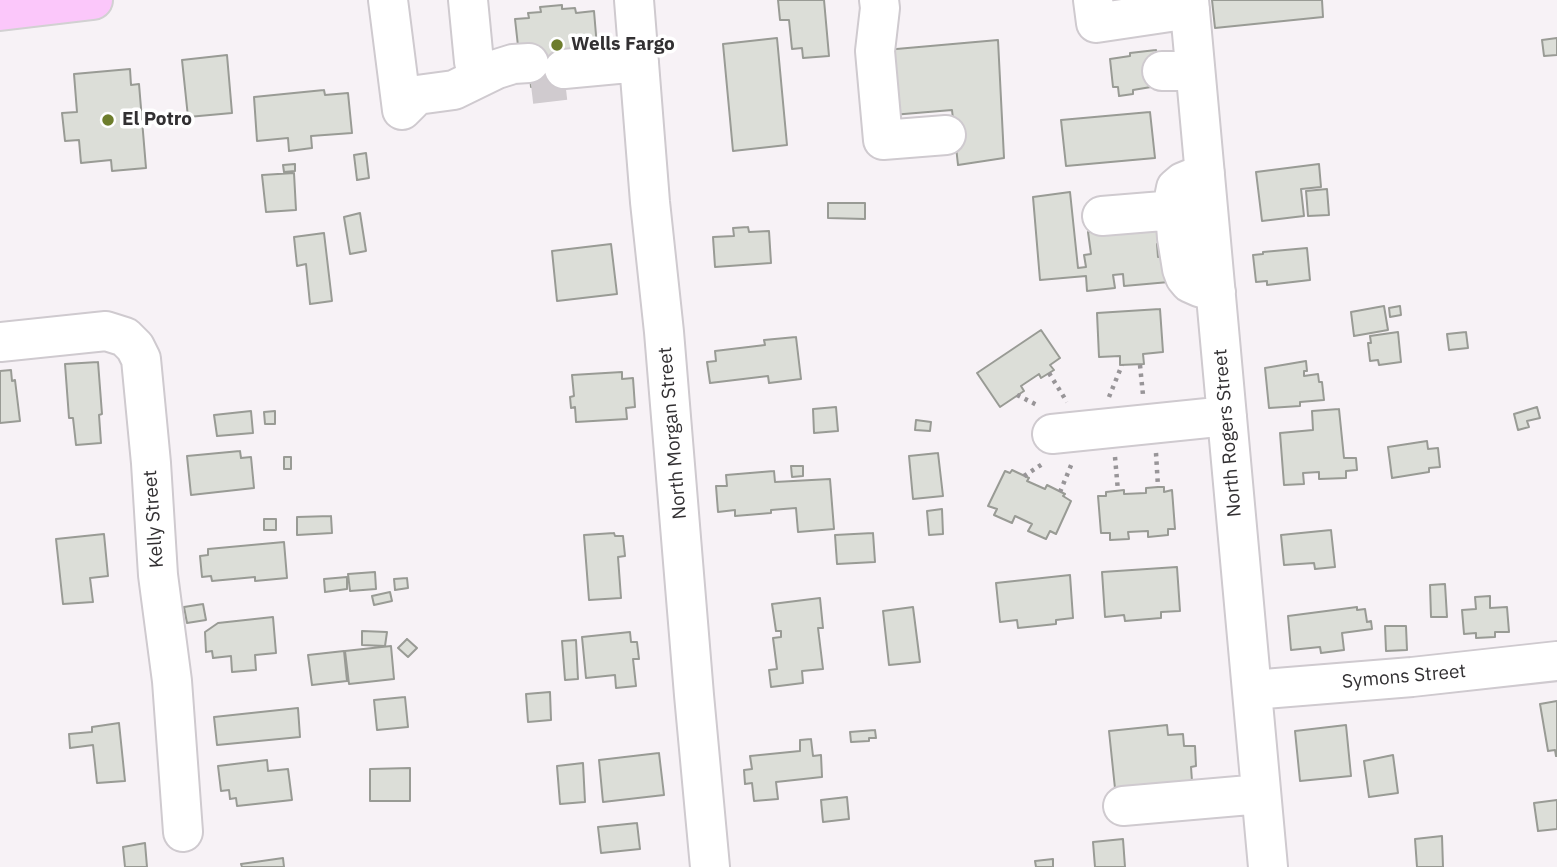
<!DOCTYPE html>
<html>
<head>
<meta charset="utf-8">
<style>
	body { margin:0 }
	canvas { display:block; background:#f7f2f6 }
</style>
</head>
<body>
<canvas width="1557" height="867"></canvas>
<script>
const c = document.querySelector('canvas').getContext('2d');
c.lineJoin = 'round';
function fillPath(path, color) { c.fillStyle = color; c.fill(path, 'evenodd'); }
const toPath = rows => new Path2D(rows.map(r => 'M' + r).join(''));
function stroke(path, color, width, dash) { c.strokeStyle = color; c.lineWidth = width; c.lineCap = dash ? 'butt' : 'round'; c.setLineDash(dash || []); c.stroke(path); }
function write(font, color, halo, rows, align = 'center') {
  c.font = font + ' "IBM Plex Sans",sans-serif'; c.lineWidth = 7; c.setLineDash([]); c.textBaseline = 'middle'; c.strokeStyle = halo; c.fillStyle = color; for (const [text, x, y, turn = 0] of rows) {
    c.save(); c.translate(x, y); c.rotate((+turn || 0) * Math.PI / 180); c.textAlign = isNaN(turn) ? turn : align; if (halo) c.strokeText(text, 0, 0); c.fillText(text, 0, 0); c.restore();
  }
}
const building = toPath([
	[778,0,824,0,829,56,803,58,802,48,792,49,789,20,780,20,778,0],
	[1212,0,1322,0,1323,17,1215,28,1212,0],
	[562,5,562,9,575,8,576,13,594,11,597,47,566,84,531,87,528,55,519,55,515,19,529,18,528,13,541,12,540,7,562,5],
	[777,38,787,145,733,151,723,44,777,38],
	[1557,38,1557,55,1544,56,1542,40,1557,38],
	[998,40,1004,158,958,165,952,110,892,115,885,50,998,40],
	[1156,50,1158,66,1157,86,1133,90,1133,94,1119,96,1118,87,1113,87,1110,59,1130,56,1130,53,1156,50],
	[227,55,232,113,188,117,182,60,227,55],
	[130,69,131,85,139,84,146,168,112,171,111,160,81,163,79,140,65,141,62,113,77,112,74,74,130,69],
	[324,90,325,95,348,93,352,133,311,136,312,148,289,151,288,138,257,141,254,97,324,90],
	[1150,112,1155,158,1066,166,1061,120,1150,112],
	[366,153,369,178,357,180,354,155,366,153],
	[295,164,295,171,284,172,283,165,295,164],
	[1319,164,1321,187,1301,189,1304,216,1262,221,1256,172,1319,164],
	[294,173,296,210,266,212,262,175,294,173],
	[1327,189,1329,215,1308,216,1306,191,1327,189],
	[1070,192,1078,268,1086,267,1084,255,1091,254,1088,232,1161,225,1163,244,1157,244,1158,257,1167,257,1169,282,1124,286,1123,274,1113,275,1115,288,1087,291,1086,276,1040,280,1033,197,1070,192],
	[828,203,865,203,865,219,828,218,828,203],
	[360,213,366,251,350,254,344,217,360,213],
	[748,227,749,232,769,231,771,263,715,267,713,237,734,236,733,228,748,227],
	[324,233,332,301,310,304,306,264,297,266,294,237,324,233],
	[611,244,617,294,557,301,552,251,611,244],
	[1307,248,1310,280,1267,285,1267,281,1256,282,1253,255,1263,254,1263,252,1307,248],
	[1384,306,1388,330,1354,336,1351,312,1384,306],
	[1400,306,1401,315,1390,317,1389,308,1400,306],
	[1160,309,1163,352,1143,354,1144,364,1120,365,1120,356,1099,357,1097,313,1160,309],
	[1041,330,1060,358,1050,365,1054,370,1041,378,1039,374,1021,386,1024,391,1000,407,977,373,1041,330],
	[1398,332,1401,362,1379,365,1378,360,1370,361,1368,343,1371,343,1370,336,1398,332],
	[1466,332,1468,348,1449,350,1447,334,1466,332],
	[796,337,801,379,769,383,768,376,710,383,707,362,716,361,715,351,765,345,764,340,796,337],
	[1306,361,1307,371,1304,371,1304,376,1318,374,1319,382,1322,382,1324,400,1300,402,1300,406,1269,408,1265,368,1306,361],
	[98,362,102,414,99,415,101,443,76,445,73,418,69,418,65,364,98,362],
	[11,370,12,381,15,380,20,421,0,423,0,371,11,370],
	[622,372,622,379,633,378,635,407,626,408,627,419,576,422,575,407,571,408,570,397,574,396,572,375,622,372],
	[836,407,838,431,814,433,813,409,836,407],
	[1537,407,1540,418,1527,421,1529,427,1518,430,1514,414,1537,407],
	[1339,409,1344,458,1356,458,1357,470,1346,471,1346,478,1319,479,1319,472,1303,473,1304,484,1284,485,1280,433,1313,430,1312,411,1339,409],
	[251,411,253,433,217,436,214,415,251,411],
	[275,411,275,424,265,424,264,412,275,411],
	[916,420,931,422,930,431,915,430,916,420],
	[1427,441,1428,449,1438,448,1440,467,1429,468,1429,472,1392,478,1388,447,1427,441],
	[240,451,241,458,251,457,254,488,191,495,187,456,240,451],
	[938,453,943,496,913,499,909,456,938,453],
	[284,457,291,457,291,469,284,469,284,457],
	[791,466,803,466,803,476,792,477,791,466],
	[1012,470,1029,478,1027,481,1045,489,1047,485,1065,494,1063,496,1071,501,1056,534,1050,531,1046,539,1028,531,1032,524,1015,516,1012,523,994,515,997,509,988,506,1005,471,1010,473,1012,470],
	[774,471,775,482,830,479,834,529,798,532,796,508,771,510,771,513,735,516,735,510,718,512,716,486,727,486,726,475,774,471],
	[1158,487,1164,487,1164,492,1172,490,1175,529,1168,529,1168,535,1148,537,1148,531,1128,532,1129,539,1110,540,1110,533,1101,533,1098,496,1106,496,1106,492,1124,490,1124,494,1146,493,1146,488,1158,487],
	[942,509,943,534,929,535,927,511,942,509],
	[331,516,332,533,297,535,297,517,331,516],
	[264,519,276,519,276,530,264,530,264,519],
	[1331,530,1335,567,1315,569,1314,563,1284,565,1281,535,1331,530],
	[614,533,615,536,623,536,625,556,618,557,621,598,589,600,584,535,614,533],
	[873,533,875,562,837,564,835,535,873,533],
	[104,534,108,576,90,578,93,602,63,604,56,539,104,534],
	[284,542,287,578,255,581,255,577,212,581,211,576,202,577,200,556,208,555,208,549,284,542],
	[1177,567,1180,611,1161,612,1161,618,1125,621,1124,615,1105,617,1102,572,1177,567],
	[375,572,376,589,350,591,348,574,375,572],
	[1070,575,1073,618,1056,620,1056,624,1018,628,1017,620,1000,622,996,583,1070,575],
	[347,577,347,589,325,592,324,579,347,577],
	[407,578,408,588,395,590,394,579,407,578],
	[1445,584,1447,617,1431,617,1430,585,1445,584],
	[390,592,392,601,374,605,372,596,390,592],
	[1490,596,1490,608,1507,607,1509,632,1495,632,1495,637,1476,638,1476,633,1464,634,1462,610,1476,609,1475,597,1490,596],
	[820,598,823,628,818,628,823,669,802,671,803,683,771,687,769,670,777,669,773,638,781,637,781,631,776,631,772,604,820,598],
	[203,604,206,620,187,623,184,607,203,604],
	[913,607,920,662,889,665,883,611,913,607],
	[1357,607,1357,610,1365,609,1367,622,1371,621,1372,629,1342,633,1344,650,1321,653,1320,647,1291,650,1288,616,1357,607],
	[273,617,276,653,255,655,256,670,232,672,231,656,213,658,212,651,206,652,205,632,218,623,273,617],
	[1385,626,1406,626,1407,650,1386,651,1385,626],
	[362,631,387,632,385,646,362,645,362,631],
	[630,632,631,642,637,642,639,659,633,659,636,686,616,688,615,675,586,678,582,637,630,632],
	[407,639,417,648,408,657,398,648,407,639],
	[576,640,578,679,565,680,562,641,576,640],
	[391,646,394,679,349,684,345,651,391,646],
	[344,651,347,681,312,685,308,655,344,651],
	[550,692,551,720,528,722,526,694,550,692],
	[405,697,408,727,377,730,374,700,405,697],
	[1557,701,1557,756,1556,756,1555,750,1548,751,1540,704,1557,701],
	[298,708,300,737,217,745,214,717,298,708],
	[119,723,125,781,97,783,93,745,70,748,69,734,92,732,92,727,119,723],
	[1167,725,1168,735,1183,734,1184,746,1195,746,1196,766,1191,767,1192,781,1160,784,1116,798,1109,731,1167,725],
	[1346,725,1351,776,1300,781,1295,731,1346,725],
	[875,730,876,738,869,738,869,741,851,742,850,732,875,730],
	[811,739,813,756,821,755,822,777,776,782,778,799,754,801,752,783,745,784,744,770,752,769,750,756,800,751,800,740,811,739],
	[659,753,664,795,603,802,599,760,659,753],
	[1393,755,1398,793,1369,797,1364,761,1393,755],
	[267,760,268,771,288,769,292,800,237,806,236,798,230,799,229,790,221,791,218,766,267,760],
	[583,763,585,802,560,804,557,766,583,763],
	[410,768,410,801,370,801,370,769,410,768],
	[847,797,849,819,823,822,821,800,847,797],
	[1557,800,1557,829,1538,831,1534,803,1557,800],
	[637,823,640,849,601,853,598,827,637,823],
	[1442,836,1443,867,1417,867,1415,839,1442,836],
	[1123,839,1125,867,1095,867,1093,842,1123,839],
	[145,843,147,867,125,867,123,847,145,843],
	[283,858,284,867,242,867,241,864,283,858],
	[1053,859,1053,867,1036,867,1035,861,1053,859]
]);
fillPath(building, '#dcded8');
stroke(building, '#999b95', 2);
stroke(toPath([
	[531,85,565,81]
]), '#d0cbcf', 38, [38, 19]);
const minor = toPath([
	[388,0,402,110],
	[468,0,474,62],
	[634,0,650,202,664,332,694,695,710,867],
	[879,0,880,8,875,51,883,140,946,135],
	[1093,0,1096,23,1190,9],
	[1189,0,1268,867],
	[564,69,639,62],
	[1162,71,1195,71],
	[402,110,417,95,454,90,497,69,513,64,529,63],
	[1205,173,1183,182,1176,188,1174,198,1177,238,1182,269,1185,277,1190,283,1199,287,1216,292],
	[1102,216,1175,210],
	[0,342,106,331,125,337,135,347,141,359,151,463,158,575,172,681,183,832],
	[1052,434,1227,416],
	[1252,690,1412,677,1557,661],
	[1123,806,1261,794]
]);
const major = toPath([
	[0,11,93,0]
]);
stroke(minor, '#cfcacf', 42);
stroke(major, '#d2d1d2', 42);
stroke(toPath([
	[1140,365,1143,395],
	[1049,373,1067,402],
	[1017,395,1039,406],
	[1109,397,1122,365],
	[1156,453,1158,487],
	[1115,457,1118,491],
	[1024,476,1044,463],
	[1060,492,1072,463]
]), '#989598', 4.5, [3.5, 5]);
stroke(minor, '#fff', 38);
stroke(major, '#fbc7fa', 38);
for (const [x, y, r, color] of [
	[557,45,7,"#6d7d2c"],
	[108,120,7,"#6d7d2c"]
]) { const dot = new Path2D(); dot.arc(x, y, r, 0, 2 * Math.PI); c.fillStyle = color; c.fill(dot); stroke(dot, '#fff', 2.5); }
write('bold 19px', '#323032', '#fff', [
	["Wells Fargo",571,45],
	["El Potro",122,120]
], 'left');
write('19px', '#323032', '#fff', [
	["North Morgan Street",673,433,-95],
	["North Rogers Street",1228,433,-95],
	["Kelly Street",154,519,-94],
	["Symons Street",1404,677,-5]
]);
</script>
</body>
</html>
